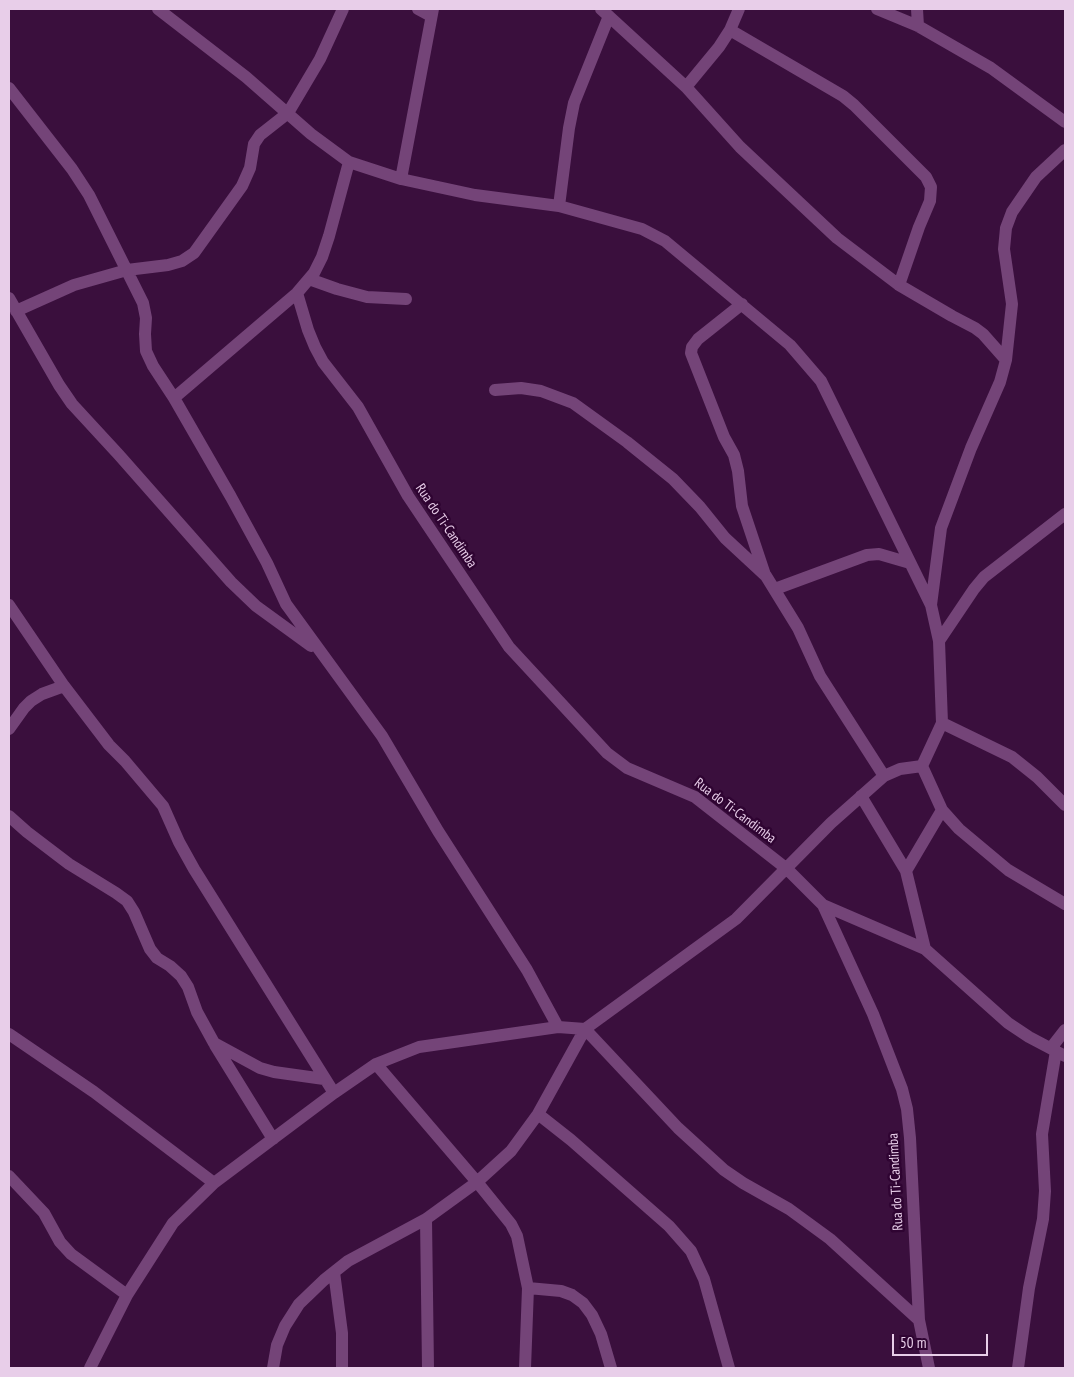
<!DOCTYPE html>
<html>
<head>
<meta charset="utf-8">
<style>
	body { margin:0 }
	#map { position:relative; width:1074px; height:1377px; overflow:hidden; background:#3a0f3d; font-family:"PT Sans Narrow",sans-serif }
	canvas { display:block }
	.frame { position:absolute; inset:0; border:10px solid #e8cee9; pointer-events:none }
	.scale { position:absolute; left:892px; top:1334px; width:96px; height:22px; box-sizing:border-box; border:2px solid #e8cee9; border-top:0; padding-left:6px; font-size:15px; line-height:18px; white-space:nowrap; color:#e8cee9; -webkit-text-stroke:4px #2f0432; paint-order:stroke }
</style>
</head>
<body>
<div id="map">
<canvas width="1074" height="1377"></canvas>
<div class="frame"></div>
<div class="scale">50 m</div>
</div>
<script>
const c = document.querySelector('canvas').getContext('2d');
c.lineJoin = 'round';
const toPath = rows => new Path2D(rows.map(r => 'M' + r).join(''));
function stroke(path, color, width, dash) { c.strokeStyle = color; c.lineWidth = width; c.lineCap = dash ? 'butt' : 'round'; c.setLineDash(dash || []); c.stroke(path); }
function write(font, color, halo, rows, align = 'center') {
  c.font = font + ' "PT Sans Narrow",sans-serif'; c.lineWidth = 5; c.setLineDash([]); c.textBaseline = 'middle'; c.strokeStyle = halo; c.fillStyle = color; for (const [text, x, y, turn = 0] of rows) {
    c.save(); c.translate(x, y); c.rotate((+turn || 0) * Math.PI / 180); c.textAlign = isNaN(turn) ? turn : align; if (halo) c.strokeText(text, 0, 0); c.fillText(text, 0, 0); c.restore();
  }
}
stroke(toPath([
	[158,9,246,77,311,134,349,162,401,179,475,195,559,206,642,229,665,241,790,345,821,381,931,605],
	[418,9,431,16],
	[601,9,686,87,740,147,837,238,899,285,952,316,975,328,983,334,1006,360],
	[877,9,918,26,991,68,1065,122],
	[917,9,918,26],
	[730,30,843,96,854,105,926,177,931,187,930,201,919,227,899,285],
	[686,87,719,47,730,30,739,9],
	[9,88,72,169,89,195,143,303,146,318,145,334,146,351,153,366,174,398,231,497,267,563,286,604,382,736,438,831,527,970,558,1027,585,1029,678,1128,724,1170,743,1183,789,1209,830,1239,919,1320],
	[401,179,433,9],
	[559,206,569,128,574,103,609,16],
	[309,279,337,289,367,297,406,299],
	[297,293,308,330,315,347,323,362,358,407,408,496,509,647,607,753,627,768,695,797,787,869,823,905,873,1014,902,1089,907,1109,910,1138,919,1320,929,1368],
	[9,298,59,385,72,404,119,455,231,582,256,606,311,646],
	[742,304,698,339,692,347,691,353,724,437,734,455,738,471,742,506,765,575],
	[16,311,74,285,127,270,168,265,182,261,194,253,242,186,250,168,254,144,260,135,288,113,320,59,343,9],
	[495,390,521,388,541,391,573,403,627,442,673,479,700,507,725,538,766,576,798,628,820,676,884,776],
	[174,398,297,293,314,273,322,257,329,236,349,162],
	[775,589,867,555,879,554,910,563],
	[9,605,64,686,109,745,125,761,163,806,179,842,194,869,334,1093],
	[939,641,974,589,984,577,1065,514],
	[942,723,1012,757,1037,777,1065,805],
	[9,729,24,708,31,701,42,694,64,686],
	[922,766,942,810,959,829,1008,870,1065,904],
	[861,796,906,871,925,949],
	[9,816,27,832,69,864,116,893,127,901,134,912,150,949,157,958,170,966,181,976,188,987,197,1012,214,1043,260,1068,274,1072,324,1079],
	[906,871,942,810],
	[823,905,925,949,1008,1023,1029,1037,1065,1056],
	[9,1034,94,1092,214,1183],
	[215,1045,273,1139],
	[1051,1048,1065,1030],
	[376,1064,477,1182,511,1224,517,1236,528,1288,525,1368],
	[538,1114,571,1140,669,1226,691,1251,704,1279,729,1368],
	[9,1176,44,1213,60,1242,71,1254,127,1295],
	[426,1219,428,1368],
	[334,1272,342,1333,342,1368],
	[528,1288,561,1291,572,1295,583,1303,592,1315,601,1334,611,1368],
	[90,1368,127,1295,173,1223,214,1183,334,1093,376,1064,419,1047,558,1027],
	[273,1368,277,1345,285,1326,299,1304,324,1280,348,1261,426,1219,477,1182,511,1151,538,1114,585,1029,736,919,831,823,884,776,900,769,922,766,942,723,939,641,931,605,941,528,971,448,1000,382,1006,360,1012,304,1004,249,1006,228,1012,212,1036,177,1065,150],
	[1018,1368,1029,1288,1043,1219,1045,1191,1042,1134,1056,1051]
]), '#744478', 12);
write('14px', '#e8cee9', '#2f0432', [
	["Rua do Ti-Candimba",446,526,56],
	["Rua do Ti-Candimba",735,811,37],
	["Rua do Ti-Candimba",896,1182,-93]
]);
</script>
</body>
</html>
